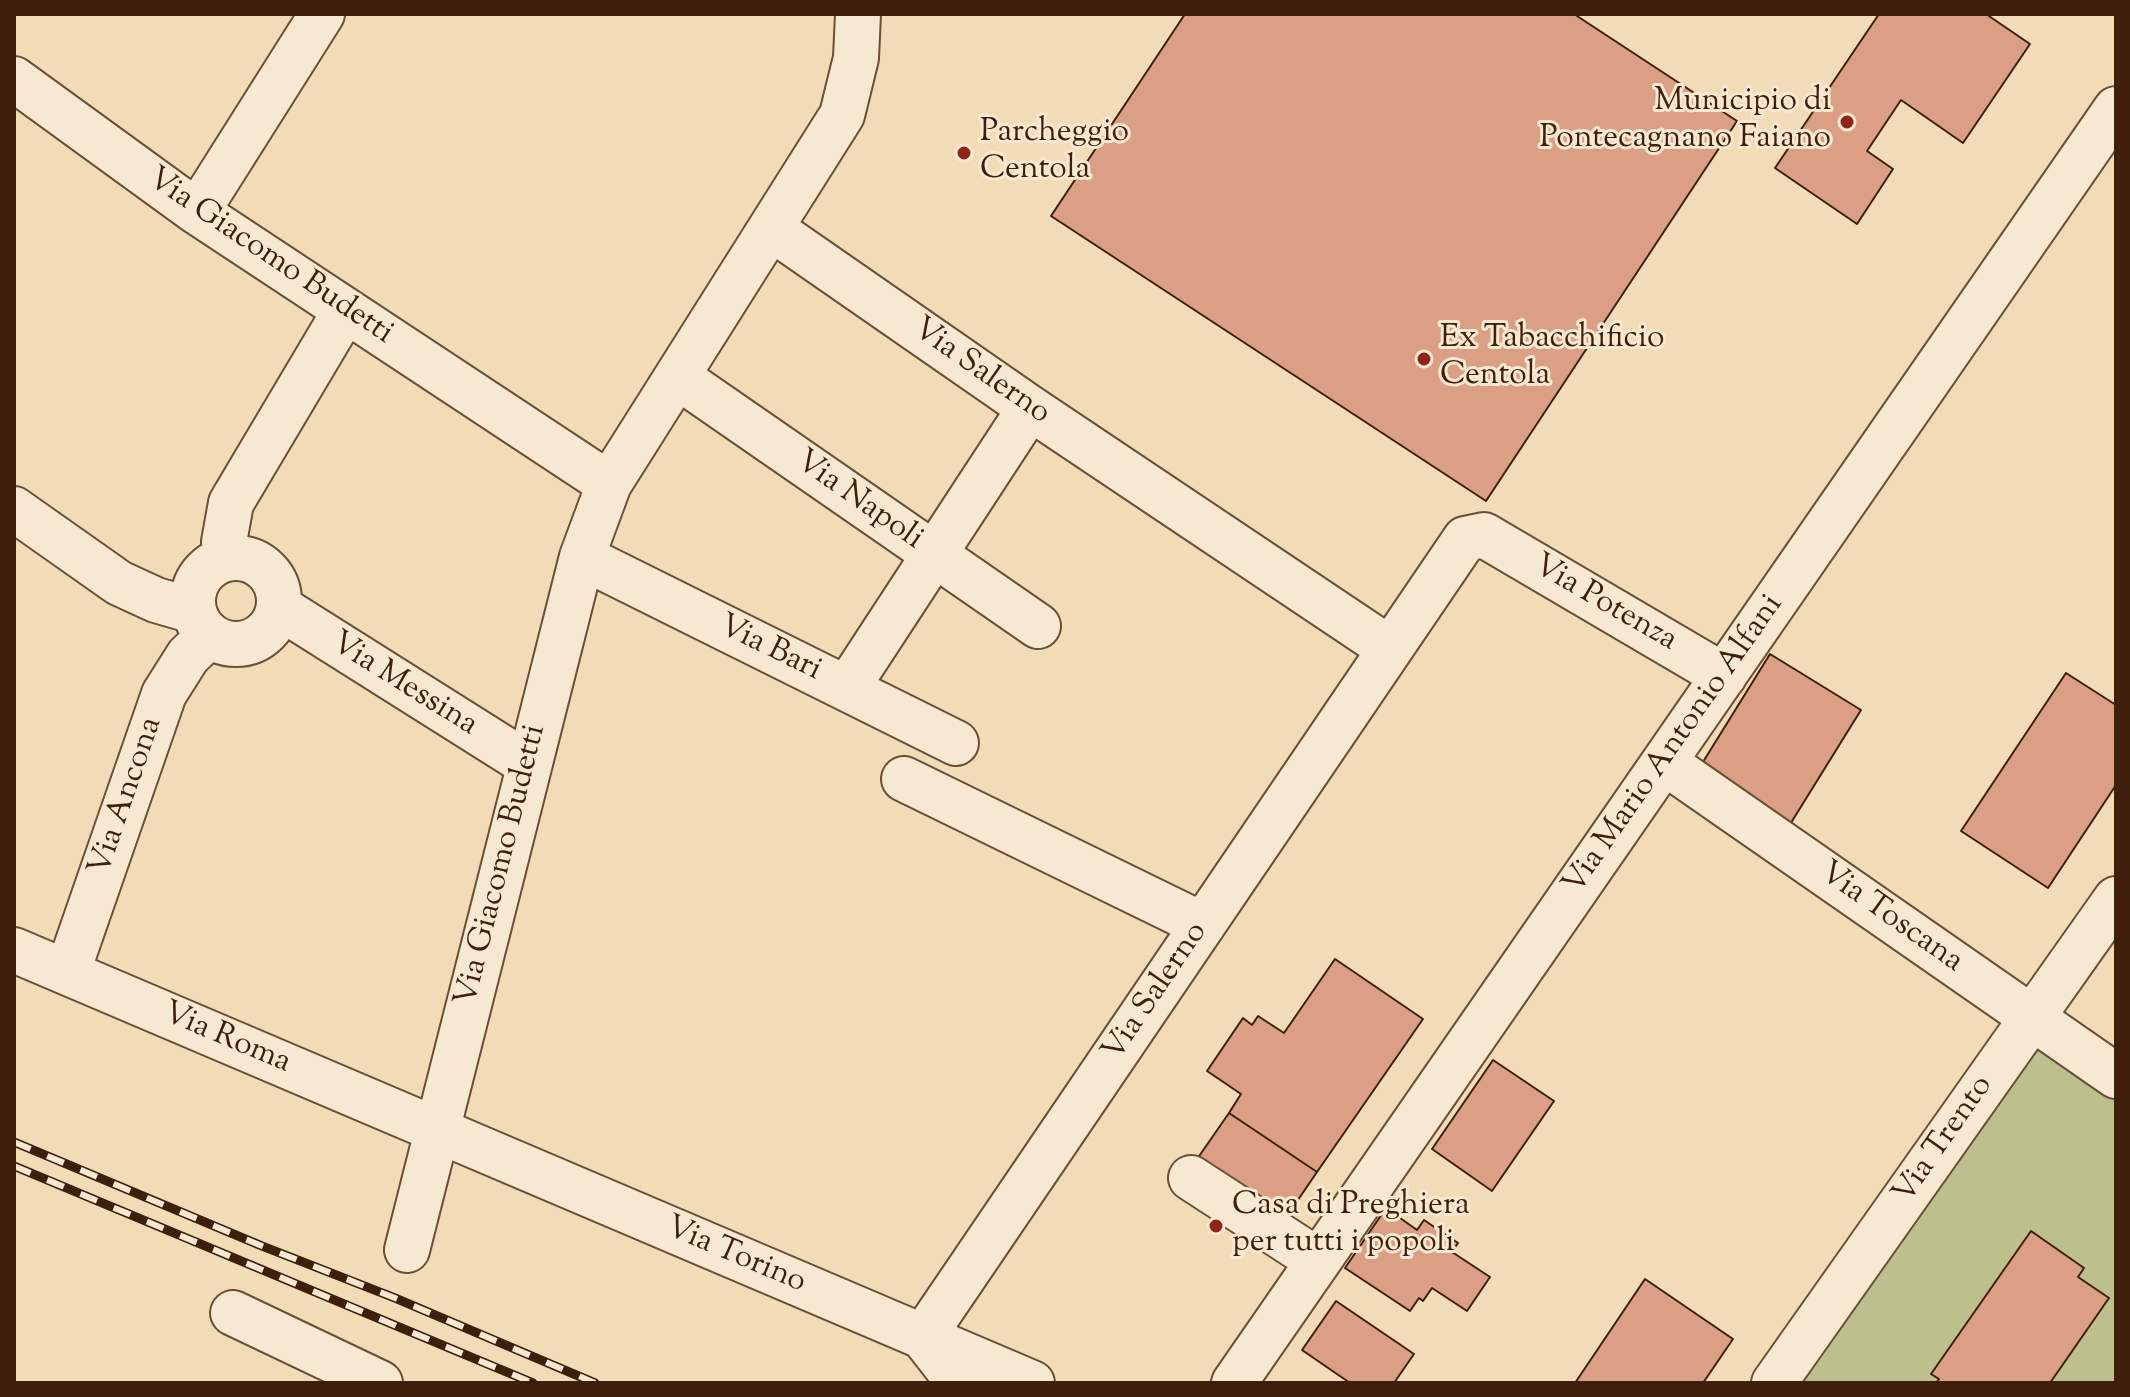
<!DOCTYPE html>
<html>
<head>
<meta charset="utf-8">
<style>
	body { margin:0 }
	#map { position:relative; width:2130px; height:1397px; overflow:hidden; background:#f2dcb8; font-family:"Sorts Mill Goudy",serif }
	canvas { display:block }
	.frame { position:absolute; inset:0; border:16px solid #3d1f0b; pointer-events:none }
</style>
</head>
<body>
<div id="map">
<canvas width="2130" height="1397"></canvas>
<div class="frame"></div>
</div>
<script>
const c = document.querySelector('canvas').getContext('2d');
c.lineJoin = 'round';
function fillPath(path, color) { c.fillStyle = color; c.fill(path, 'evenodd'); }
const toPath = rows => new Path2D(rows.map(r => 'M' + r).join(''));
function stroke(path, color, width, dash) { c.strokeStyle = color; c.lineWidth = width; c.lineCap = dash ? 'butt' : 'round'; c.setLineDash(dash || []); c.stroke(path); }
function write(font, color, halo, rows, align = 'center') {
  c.font = font + ' "Sorts Mill Goudy",serif'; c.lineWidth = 6; c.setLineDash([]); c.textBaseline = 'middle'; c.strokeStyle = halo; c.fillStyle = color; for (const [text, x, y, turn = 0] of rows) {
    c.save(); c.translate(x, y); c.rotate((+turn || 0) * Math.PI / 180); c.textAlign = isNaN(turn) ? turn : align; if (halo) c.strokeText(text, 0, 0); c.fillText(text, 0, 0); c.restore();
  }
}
fillPath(toPath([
	[2038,1043,2116,1097,2116,1383,1790,1383]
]), '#bdbf8d');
const building = toPath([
	[1185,14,1574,14,1737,121,1486,501,1051,216,1185,14],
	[1879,14,1986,14,2030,44,1963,143,1901,100,1867,151,1893,169,1857,224,1775,168,1879,14],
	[1770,654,1861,710,1789,826,1698,770,1770,654],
	[2066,673,2116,705,2116,785,2048,888,1961,831,2066,673],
	[1335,959,1423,1019,1317,1172,1229,1113,1241,1094,1207,1071,1243,1018,1252,1025,1258,1016,1284,1033,1335,959],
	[1493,1060,1554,1101,1492,1191,1432,1149,1493,1060],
	[1229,1113,1317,1172,1283,1222,1195,1162,1229,1113],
	[1386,1208,1417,1230,1424,1220,1458,1243,1452,1252,1490,1277,1467,1311,1432,1288,1423,1301,1419,1298,1410,1311,1345,1268,1386,1208],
	[2031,1231,2084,1268,2078,1277,2109,1298,2050,1383,1936,1383,1939,1379,1931,1374,2031,1231],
	[1645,1279,1733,1339,1703,1383,1575,1383,1645,1279],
	[1336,1301,1414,1354,1394,1383,1350,1383,1302,1350,1336,1301]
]);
fillPath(building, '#da9f85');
stroke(building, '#3d1f0b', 2);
const minor = toPath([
	[14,79,197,212,609,484],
	[197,212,322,14],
	[772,229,1030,408,1390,649],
	[678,377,1038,626],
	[14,509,119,583,156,600,194,611],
	[582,557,956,743],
	'193 601a43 43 0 1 1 86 0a43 43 0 1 1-86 0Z',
	[227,559,224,542,231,503,345,311],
	[279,607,528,764],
	[847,688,1030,408],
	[1664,762,2116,1076],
	[904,779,1203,925],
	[14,950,1032,1383],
	[68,971,164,694,188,656,210,635],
	[1191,1178,1317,1260],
	[407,1250,582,557,609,484,842,115,856,58,858,14],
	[233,1313,380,1383],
	[973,1383,948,1369,923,1337,1465,539,1484,535,1724,676],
	[1234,1383,2116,109],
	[1774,1383,2116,899]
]);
stroke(minor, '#6a4e36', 48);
stroke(minor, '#f7e8d1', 44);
const rail = toPath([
	[14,1142,262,1246,395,1298,595,1383],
	[14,1166,533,1383]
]);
stroke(rail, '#3d1f0b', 9);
stroke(rail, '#f7e8d1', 6, [18]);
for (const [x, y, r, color] of [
	[1847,122,8,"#8f2418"],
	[964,153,8,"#8f2418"],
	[1424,359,8,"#8f2418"],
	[1216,1226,8,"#8f2418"]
]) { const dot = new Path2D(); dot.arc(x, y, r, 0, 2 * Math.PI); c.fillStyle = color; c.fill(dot); stroke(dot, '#f7e8d1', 3); }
write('32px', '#3d1f0b', '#f7e8d1', [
	["Municipio di",1831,104,"right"],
	["Pontecagnano Faiano",1831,141,"right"],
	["Parcheggio",980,135],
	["Centola",980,172],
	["Ex Tabacchificio",1440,341],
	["Centola",1440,378],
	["Casa di Preghiera",1232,1208],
	["per tutti i popoli",1232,1245]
], 'left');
write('32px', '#3d1f0b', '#f7e8d1', [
	["Via Giacomo Budetti",269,258,34],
	["Via Salerno",980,373,35],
	["Via Napoli",858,502,35],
	["Via Potenza",1604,605,30],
	["Via Bari",769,650,26],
	["Via Messina",403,686,32],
	["Via Mario Antonio Alfani",1675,746,-55],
	["Via Ancona",128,797,-71],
	["Via Giacomo Budetti",503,866,-76],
	["Via Toscana",1890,919,35],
	["Via Salerno",1157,993,-56],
	["Via Roma",226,1040,23],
	["Via Trento",1945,1141,-55],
	["Via Torino",735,1257,23]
]);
</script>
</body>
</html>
